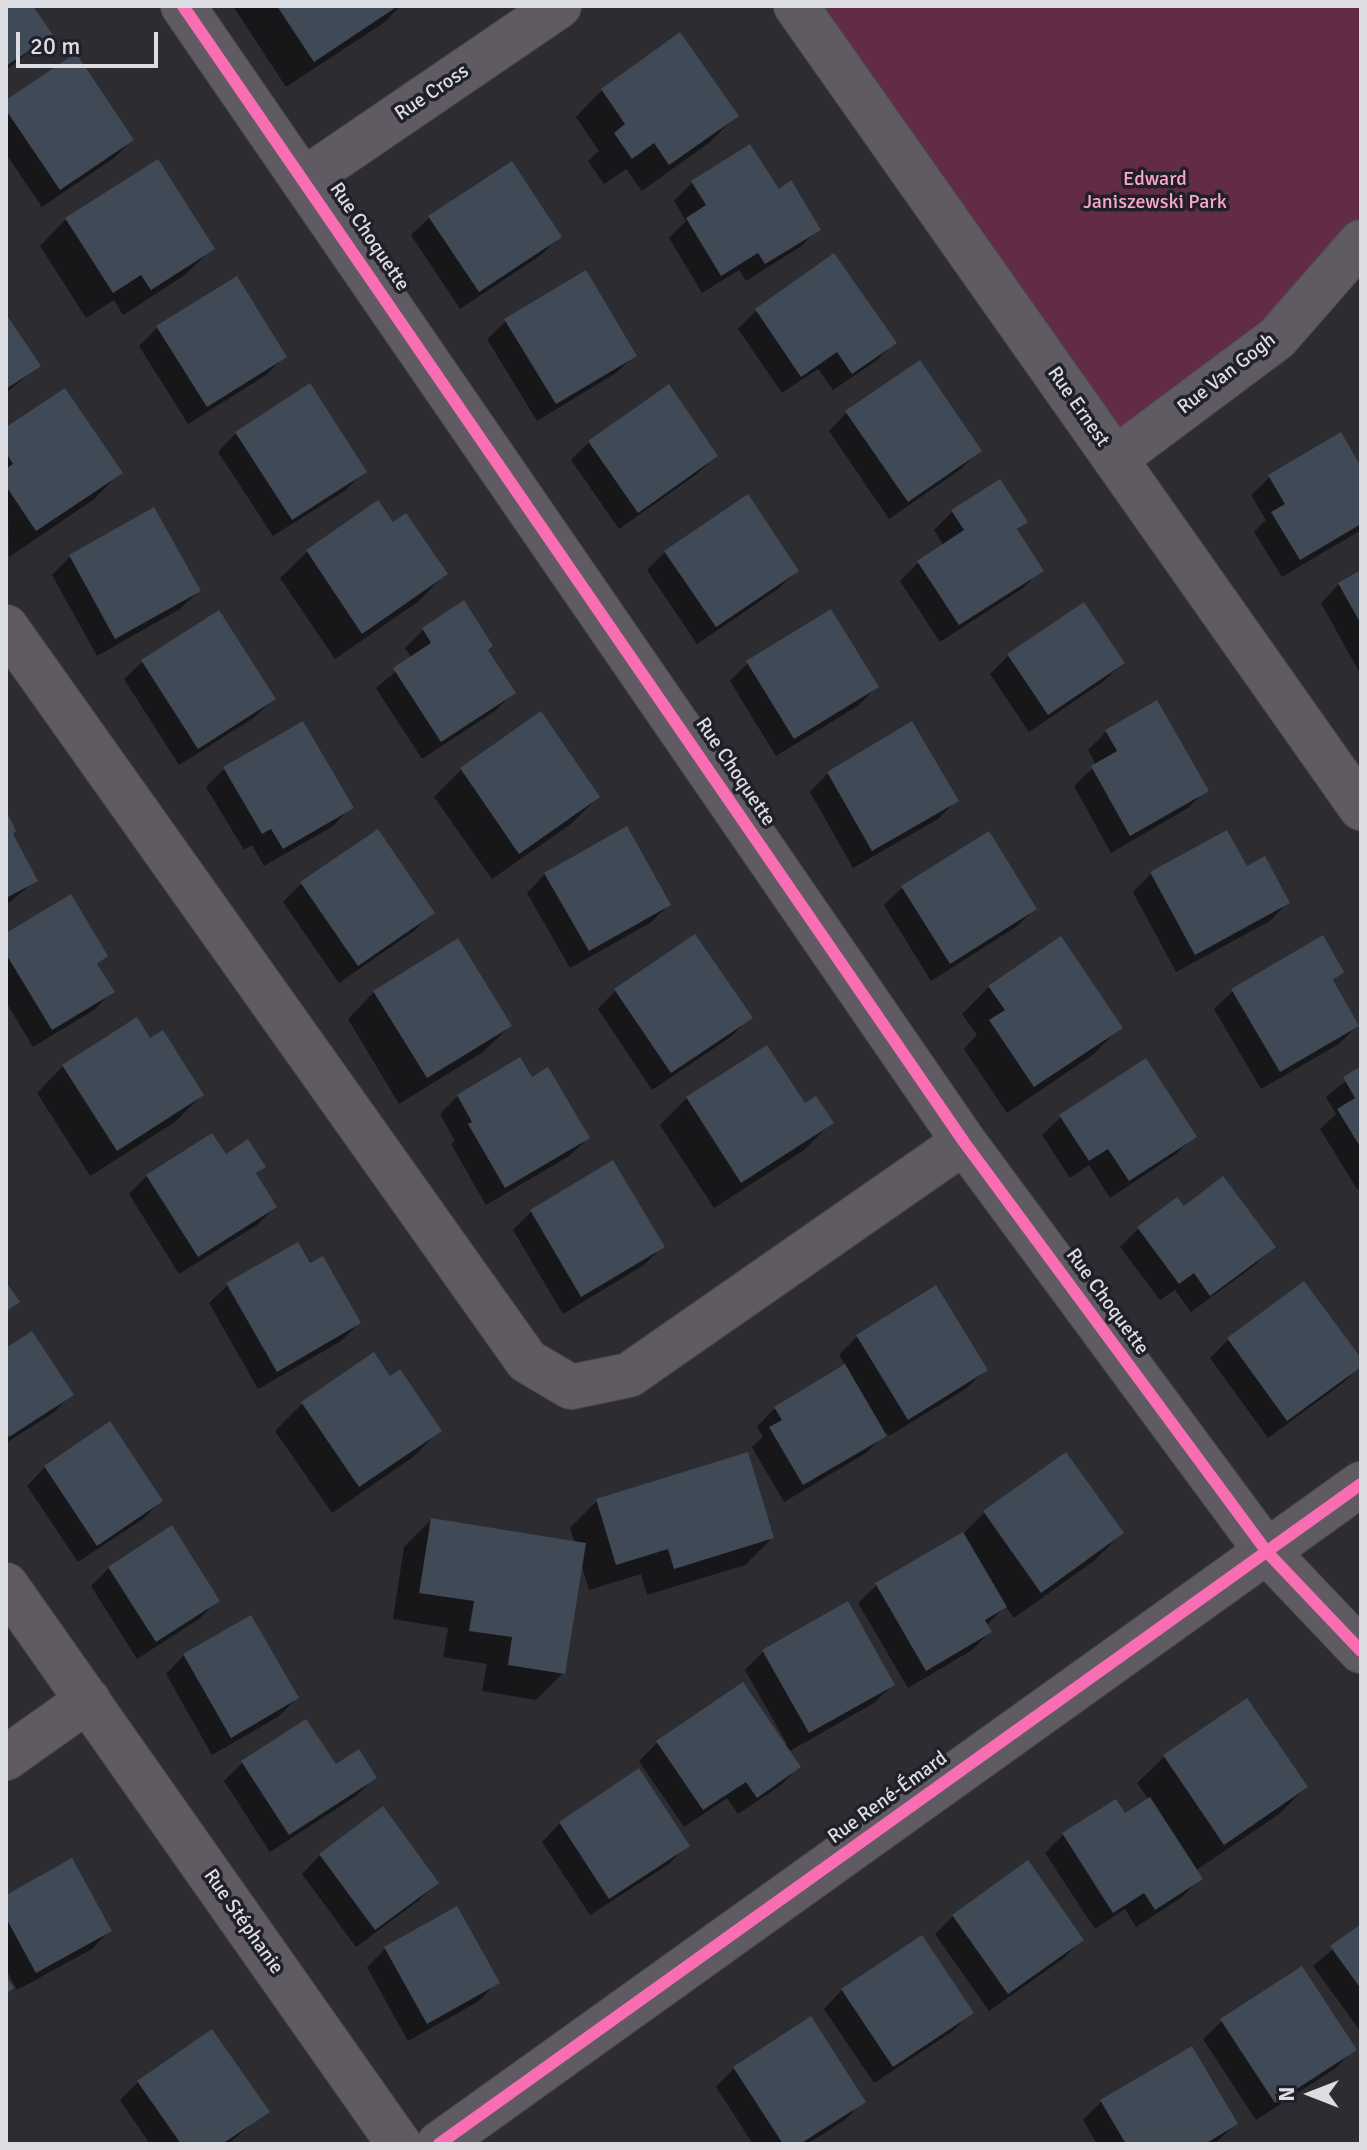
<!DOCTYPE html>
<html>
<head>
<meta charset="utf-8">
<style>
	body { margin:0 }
	#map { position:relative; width:1367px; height:2150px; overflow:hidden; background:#2c2c31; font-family:Signika,sans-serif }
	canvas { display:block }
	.frame { position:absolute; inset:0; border:8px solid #dcdce3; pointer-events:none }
	.north { position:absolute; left:1271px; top:2054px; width:80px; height:80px; -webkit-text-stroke:6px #20202a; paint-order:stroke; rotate:270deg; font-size:22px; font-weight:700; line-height:32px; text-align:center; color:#dcdce3 }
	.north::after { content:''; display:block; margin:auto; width:28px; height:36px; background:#dcdce3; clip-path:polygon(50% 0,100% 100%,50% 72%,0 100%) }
	.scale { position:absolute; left:16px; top:32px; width:142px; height:36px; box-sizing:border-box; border:4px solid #dcdce3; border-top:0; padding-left:10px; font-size:24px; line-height:28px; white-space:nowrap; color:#dcdce3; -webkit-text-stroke:6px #20202a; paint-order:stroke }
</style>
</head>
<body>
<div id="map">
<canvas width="1367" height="2150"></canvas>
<div class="frame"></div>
<div class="north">N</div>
<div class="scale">20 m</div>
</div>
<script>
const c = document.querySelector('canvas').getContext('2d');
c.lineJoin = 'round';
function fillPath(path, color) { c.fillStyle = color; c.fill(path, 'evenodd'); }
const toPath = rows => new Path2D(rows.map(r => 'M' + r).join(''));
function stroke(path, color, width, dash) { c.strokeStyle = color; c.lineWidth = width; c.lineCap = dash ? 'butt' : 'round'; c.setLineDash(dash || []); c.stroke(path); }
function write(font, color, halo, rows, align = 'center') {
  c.font = font + ' Signika,sans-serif'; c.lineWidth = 7; c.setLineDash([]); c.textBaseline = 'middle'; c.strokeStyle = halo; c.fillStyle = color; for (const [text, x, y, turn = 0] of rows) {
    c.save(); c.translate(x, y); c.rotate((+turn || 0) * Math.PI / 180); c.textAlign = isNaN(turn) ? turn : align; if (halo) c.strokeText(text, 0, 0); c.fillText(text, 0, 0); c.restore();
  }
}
fillPath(toPath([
	[796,6,1361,6,1361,242,1115,459]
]), '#632c46');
fillPath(toPath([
	[6,6,31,6,50,35,6,70],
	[233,6,400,6,385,22,286,87],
	[602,90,737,115,710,142,642,191,626,169,604,184,588,161,599,151,576,117],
	[6,102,132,140,114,158,42,207,6,154],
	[750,147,778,191,819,229,800,247,746,281,739,270,702,293,669,238,686,221,674,201,692,183],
	[430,217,559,237,541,255,460,309,411,235],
	[66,219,212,249,185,275,123,315,114,300,86,318,40,246],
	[756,311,894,343,876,361,833,390,818,369,782,393,738,329],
	[6,317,38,366,6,393],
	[506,321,635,355,616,373,537,421,487,339],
	[158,327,284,357,266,375,188,424,139,346],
	[847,412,980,450,961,469,889,519,829,431],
	[6,430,120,473,93,500,9,557],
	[236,433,364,471,346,490,273,536,218,452],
	[589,442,716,456,697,474,619,529,571,460],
	[1361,471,1361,530,1282,577,1254,532,1266,520,1251,495,1270,477],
	[999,482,1025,522,1016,531,1041,570,1023,588,940,642,900,581,918,563,944,546,934,530,952,512],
	[377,503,392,525,445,574,419,601,335,659,280,578,307,552],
	[665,552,797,571,778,589,697,644,647,570],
	[70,557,199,591,180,609,97,656,52,575],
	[1361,572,1361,675,1321,603,1339,584],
	[1084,605,1123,663,1104,681,1029,732,990,674,1008,656],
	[423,630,486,650,514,692,495,711,422,759,376,688,412,658,405,648],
	[143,661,273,699,255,717,179,765,124,679],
	[748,663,877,686,859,705,776,756,730,681],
	[1157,703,1206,790,1188,808,1111,853,1074,786,1096,765,1088,750,1106,732],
	[540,714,598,797,571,824,492,879,434,797,461,770],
	[224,769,351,807,333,826,264,866,252,845,244,850,206,787],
	[828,773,956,801,938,819,853,868,810,792],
	[6,815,10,834,35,881,6,905],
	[1226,832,1246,869,1288,902,1270,921,1176,972,1133,892,1151,874],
	[545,874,669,905,650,923,570,968,527,893],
	[301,884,432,913,414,931,339,983,283,902],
	[903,887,1035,909,1016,927,931,981,884,905],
	[6,935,106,956,96,966,112,992,94,1010,33,1047,6,1002],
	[1342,972,1332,982,1357,1026,1339,1044,1261,1089,1214,1009,1233,991],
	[989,987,1120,1027,1094,1054,1007,1113,964,1049,977,1035,962,1014],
	[616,990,750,1017,732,1036,652,1090,598,1009],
	[374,992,510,1026,483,1052,399,1104,348,1019],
	[149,1040,202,1095,175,1122,90,1176,37,1093,63,1066],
	[1361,1069,1361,1187,1357,1189,1320,1129,1336,1114,1326,1097],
	[531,1080,588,1138,569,1156,486,1205,451,1144,455,1141,440,1114,458,1096],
	[687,1098,804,1106,831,1123,804,1150,714,1208,660,1125],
	[1061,1117,1194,1136,1176,1154,1110,1198,1089,1165,1070,1178,1042,1135],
	[225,1157,263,1167,255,1175,275,1207,257,1225,179,1274,129,1194,147,1176],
	[612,1162,662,1247,644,1265,563,1314,513,1230,531,1212],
	[1184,1208,1273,1247,1255,1265,1191,1312,1175,1290,1160,1300,1120,1247,1138,1229],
	[1303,1284,1361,1365,1344,1382,1268,1438,1210,1358,1228,1340],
	[228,1285,359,1323,341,1341,258,1389,209,1303],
	[857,1337,985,1370,967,1388,889,1436,887,1433,866,1453,784,1502,752,1447,763,1437,757,1427,775,1408,846,1366,839,1355],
	[6,1351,71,1395,53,1413,6,1443],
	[373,1355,389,1379,440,1430,413,1457,332,1513,275,1431,302,1404],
	[45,1467,161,1501,143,1519,78,1562,27,1486],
	[597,1501,772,1538,745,1565,647,1595,641,1574,589,1590,581,1563,563,1673,536,1700,482,1691,487,1664,443,1657,448,1628,393,1619,404,1547,431,1520,575,1543,570,1528],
	[984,1513,1122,1533,1095,1560,1014,1618,1005,1606,986,1626,990,1632,972,1650,908,1688,858,1603,877,1585,963,1534],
	[109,1568,217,1601,199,1619,137,1659,91,1586],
	[763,1652,893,1685,874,1703,788,1752,799,1767,781,1785,738,1814,727,1798,684,1827,639,1761,657,1743,787,1744,745,1670],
	[184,1655,297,1698,279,1716,212,1755,166,1674],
	[1164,1757,1306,1787,1279,1814,1195,1871,1200,1879,1182,1897,1136,1927,1125,1909,1095,1929,1045,1853,1063,1835,1115,1801,1125,1816,1149,1800,1137,1783],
	[242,1763,335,1767,375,1777,356,1796,270,1852,224,1781],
	[560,1823,687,1845,669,1864,590,1915,542,1842],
	[320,1855,437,1883,418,1901,356,1947,302,1874],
	[1027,1863,1082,1939,1064,1958,989,2011,935,1934,953,1916],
	[6,1897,110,1930,92,1949,17,1990,6,1969],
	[1361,1926,1361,2032,1313,1966],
	[385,1949,497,1982,479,2001,408,2041,367,1967],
	[842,1990,971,2012,953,2031,874,2083,824,2009],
	[1222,2021,1354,2049,1336,2068,1256,2120,1203,2039],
	[734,2068,863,2101,845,2120,807,2144,753,2144,716,2087],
	[138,2082,267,2111,228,2144,150,2144,120,2100],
	[1101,2102,1236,2124,1214,2144,1097,2144,1083,2120]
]), '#0007');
fillPath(toPath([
	[6,6,33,6,53,35,6,66],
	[277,6,398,6,314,62],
	[680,32,739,116,669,165,654,143,632,159,614,133,625,124,601,89],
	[76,53,134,140,60,190,6,110,6,100],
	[750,144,779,189,791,180,821,230,765,264,758,253,721,276,686,218,706,205,691,181],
	[158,159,215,249,151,290,141,275,113,293,65,218],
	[512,161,562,237,479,292,428,216],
	[834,253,897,343,852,374,837,352,801,377,755,309],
	[586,270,637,356,556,404,504,319],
	[237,276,287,357,207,407,156,326],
	[6,314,41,366,6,389],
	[920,360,982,451,908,502,845,411],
	[310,383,367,472,292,520,235,432],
	[669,384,718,456,638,513,588,441],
	[65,388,123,473,36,531,6,486,6,469,13,464,6,453,6,427],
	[1341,432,1361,467,1361,524,1300,560,1271,512,1285,504,1268,475],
	[1000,479,1028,522,1017,529,1044,571,959,625,917,561,964,530,951,510],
	[748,494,799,571,716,627,664,551],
	[378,500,393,522,406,513,448,574,362,634,306,550],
	[154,507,201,591,115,639,69,555],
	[1361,570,1361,624,1338,583],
	[464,600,493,646,488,650,516,693,441,742,393,668,431,643,422,628],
	[1084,602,1125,663,1048,715,1007,654],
	[831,609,879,687,794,739,746,661],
	[219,610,276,699,198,749,141,660],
	[1157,700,1209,791,1130,836,1091,766,1117,751,1105,730],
	[541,711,600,797,519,854,460,768],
	[303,721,354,808,283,849,271,829,262,834,223,767],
	[912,721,959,801,872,851,827,772],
	[6,811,16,831,13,834,38,881,6,898],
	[627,826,671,905,589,951,544,873],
	[378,829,435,913,358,966,300,882],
	[1227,830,1247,866,1265,856,1290,903,1195,955,1150,872],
	[989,831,1037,909,950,964,901,886],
	[71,894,108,956,97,964,115,992,52,1030,6,954,6,933],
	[695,934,753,1018,671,1073,614,989],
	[1323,935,1344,972,1333,980,1359,1026,1280,1072,1231,989],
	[1061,936,1123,1028,1034,1087,989,1020,1005,1010,988,986],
	[458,938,512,1026,427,1078,373,991],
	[137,1017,150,1038,163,1030,204,1095,117,1151,62,1065],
	[767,1045,805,1103,816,1096,834,1123,741,1183,686,1097],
	[520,1057,532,1077,548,1067,590,1138,505,1188,468,1124,472,1122,457,1095],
	[1146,1058,1197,1137,1129,1181,1108,1149,1089,1161,1059,1115],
	[1361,1066,1361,1148,1337,1109,1355,1098,1343,1077],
	[212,1133,226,1154,248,1139,266,1167,256,1173,277,1207,198,1257,146,1175],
	[613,1160,665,1247,581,1297,530,1210],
	[1223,1176,1276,1247,1210,1296,1194,1273,1179,1284,1137,1227,1177,1197,1184,1206],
	[298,1242,310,1263,323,1256,361,1323,277,1372,226,1283],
	[1304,1281,1361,1358,1361,1367,1287,1421,1227,1338],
	[6,1282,20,1302,6,1311],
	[936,1285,988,1370,908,1420,856,1335],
	[32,1331,74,1395,9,1437,6,1431,6,1348],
	[374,1352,390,1376,400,1369,442,1431,359,1487,301,1402],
	[845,1364,887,1436,803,1485,769,1427,782,1420,774,1407],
	[110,1421,163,1501,97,1546,44,1466],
	[748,1452,774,1538,674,1569,668,1549,616,1565,596,1499],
	[1066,1452,1124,1533,1041,1593,983,1511],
	[431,1518,586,1543,565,1674,508,1665,512,1637,469,1631,474,1601,419,1593],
	[172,1525,220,1601,156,1642,108,1567],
	[963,1532,1007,1607,985,1620,992,1632,926,1671,875,1583],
	[848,1601,895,1685,809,1733,762,1650],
	[251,1615,299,1698,231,1738,183,1654],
	[743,1682,801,1767,757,1798,746,1782,703,1810,656,1741],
	[1247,1698,1308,1787,1224,1845,1163,1755],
	[306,1719,336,1764,359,1749,377,1778,289,1835,241,1761],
	[639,1768,690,1846,609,1899,559,1822],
	[1150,1797,1203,1879,1155,1910,1144,1893,1113,1913,1062,1833,1116,1799,1125,1813],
	[383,1806,439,1883,375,1930,319,1854],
	[72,1858,112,1931,36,1973,6,1918,6,1895],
	[1028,1860,1084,1940,1008,1994,952,1915],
	[457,1906,500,1983,427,2024,384,1947],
	[1361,1924,1361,1989,1330,1946],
	[922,1935,974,2013,893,2067,841,1989],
	[1302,1966,1357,2050,1275,2103,1220,2019],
	[6,1976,14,1988,6,1994],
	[811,2016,866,2102,800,2144,783,2144,733,2067],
	[212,2029,270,2112,222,2144,181,2144,137,2081],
	[1192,2046,1238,2124,1205,2144,1126,2144,1100,2100]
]), '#404956');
const minor = toPath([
	[183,6,964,1142,1267,1552,1361,1651],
	[796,6,1361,808],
	[305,179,559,6],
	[1115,459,1277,338,1361,242],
	[6,627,527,1361,571,1387,629,1375,964,1142],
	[6,1585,399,2144],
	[6,1758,88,1700],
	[439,2144,1361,1484]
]);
stroke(minor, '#49494d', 46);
stroke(minor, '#605a63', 44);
stroke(toPath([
	[183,6,964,1142,1267,1552,1361,1651],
	[439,2144,1361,1484]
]), '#f96db3', 12);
write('20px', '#dcdce3', '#20202a', [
	["Rue Cross",432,93,-34],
	["Rue Choquette",369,237,56],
	["Rue Van Gogh",1227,374,-38],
	["Rue Ernest",1078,407,55],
	["Rue Choquette",735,772,56],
	["Rue Choquette",1107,1302,54],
	["Rue René-Émard",888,1798,-36],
	["Rue Stéphanie",243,1922,55]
]);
write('20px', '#fca7ca', '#20202a', [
	["Edward",1155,180],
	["Janiszewski Park",1155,203]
]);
</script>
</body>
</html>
